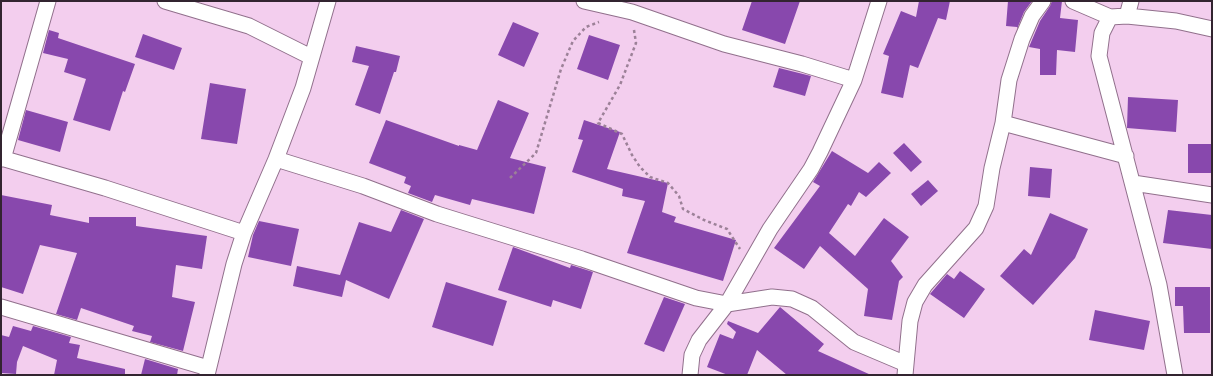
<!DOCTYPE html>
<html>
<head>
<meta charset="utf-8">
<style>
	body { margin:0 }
	#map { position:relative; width:1213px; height:376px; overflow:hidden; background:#f3ceee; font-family:"DejaVu Sans",sans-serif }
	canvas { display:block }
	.frame { position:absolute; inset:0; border:2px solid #322430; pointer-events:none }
</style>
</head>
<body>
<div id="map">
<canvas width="1213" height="376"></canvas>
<div class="frame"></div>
</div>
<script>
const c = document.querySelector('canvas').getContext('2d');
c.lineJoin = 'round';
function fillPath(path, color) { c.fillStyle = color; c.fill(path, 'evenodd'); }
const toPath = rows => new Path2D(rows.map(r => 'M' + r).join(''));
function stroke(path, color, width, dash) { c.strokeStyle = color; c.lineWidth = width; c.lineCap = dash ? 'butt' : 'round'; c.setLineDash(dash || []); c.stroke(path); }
fillPath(toPath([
	[752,1,800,1,785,44,742,30],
	[919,1,950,1,946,20,938,18,918,68,910,65,903,98,881,93,889,56,883,54,901,11,916,17],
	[1008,1,1032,1,1024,12,1017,29,1017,27,1006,26],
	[1052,1,1062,1,1060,18,1078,20,1075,52,1057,50,1056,75,1040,75,1040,49,1029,47,1040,21,1050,6],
	[513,22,539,33,524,67,498,55],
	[49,30,59,33,58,38,135,64,125,92,123,91,110,131,73,120,86,79,64,72,68,59,43,53],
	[143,34,182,48,174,70,135,57],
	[589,35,620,45,608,80,577,69],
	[356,46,400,56,396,72,394,72,380,114,355,105,369,66,352,62],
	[779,68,811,76,805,96,773,87],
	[210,83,246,89,237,144,201,139],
	[1128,97,1178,100,1176,132,1127,128],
	[498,100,529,113,510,158,546,167,534,214,472,199,470,205,435,195,432,202,408,193,411,186,404,183,406,177,369,163,386,120,459,146,459,145,477,150],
	[26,110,68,122,60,152,18,140],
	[584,120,620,132,607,169,668,183,662,212,676,217,674,222,736,240,723,281,627,253,645,201,622,196,623,189,572,172,583,140,578,139],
	[904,143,922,162,911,172,893,153],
	[1188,144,1212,144,1212,173,1188,173],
	[832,151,868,173,879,162,891,173,866,197,859,192,851,206,848,204,829,233,855,256,884,218,909,237,891,261,903,277,899,281,892,320,864,316,868,289,820,246,804,269,774,248,820,186,813,182],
	[1030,167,1052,169,1050,198,1028,196],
	[928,180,938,191,921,206,911,194],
	[1,195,52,205,50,215,89,223,89,217,136,217,136,226,207,236,202,269,176,265,172,297,195,302,183,351,150,342,152,336,132,331,134,326,81,308,77,320,56,314,77,253,40,245,23,294,1,287],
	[401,210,424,219,389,299,346,280,342,297,293,286,297,266,340,275,359,222,391,232],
	[1168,210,1212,215,1212,249,1163,243],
	[1050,213,1088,229,1075,258,1033,305,1000,276,1024,249,1031,255],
	[259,221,299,229,291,266,248,257,253,235],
	[513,247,570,268,571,265,593,272,581,309,553,300,551,307,498,290],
	[960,271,985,289,964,318,930,294,947,274,954,279],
	[446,282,507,301,493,346,432,327],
	[1175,287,1210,287,1210,333,1184,333,1183,306,1175,306],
	[664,297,685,304,664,352,644,344],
	[780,307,824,344,818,351,871,375,787,375,757,350,747,375,728,375,707,367,720,334,733,339,736,332,727,324,728,321,758,333],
	[1095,310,1150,321,1144,350,1089,340],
	[13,326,31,331,33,326,71,337,69,343,80,345,77,358,125,369,125,375,54,375,57,360,23,346,17,362,16,374,1,373,1,335,9,337],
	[145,359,178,369,177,375,141,375]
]), '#8848ad');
const minor = toPath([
	[165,1,249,26,311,57],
	[584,1,632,12,724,44,802,64,854,80],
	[1073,1,1110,17,1127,16,1176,21,1212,29],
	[1127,16,1131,1],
	[1110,17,1102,33,1099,56,1159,285,1175,375],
	[1003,123,1126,156],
	[1,158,105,188,244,233],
	[3,159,48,1],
	[276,159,363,186,437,214,582,259,696,298,727,304,772,297,792,299,812,308,854,342,906,364],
	[1133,183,1212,195],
	[1,307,208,368],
	[207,375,234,264,244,233,276,159,303,88,328,1],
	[690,375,692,355,699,340,727,304,770,229,811,169,820,152,854,80,879,1],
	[905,375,910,321,915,302,925,285,976,228,986,206,992,168,1003,123,1009,80,1022,39,1032,16,1043,1]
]);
stroke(minor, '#91708c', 17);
stroke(toPath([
	[634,30,636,43,620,85,598,123,622,134,632,155,640,167,650,177,668,183,679,196,683,209,704,220,727,229,740,249],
	[510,178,536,153,561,69,573,41,586,27,599,22]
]), '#9c8198', 2.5, [3, 3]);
stroke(minor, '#fff', 15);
</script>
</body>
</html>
